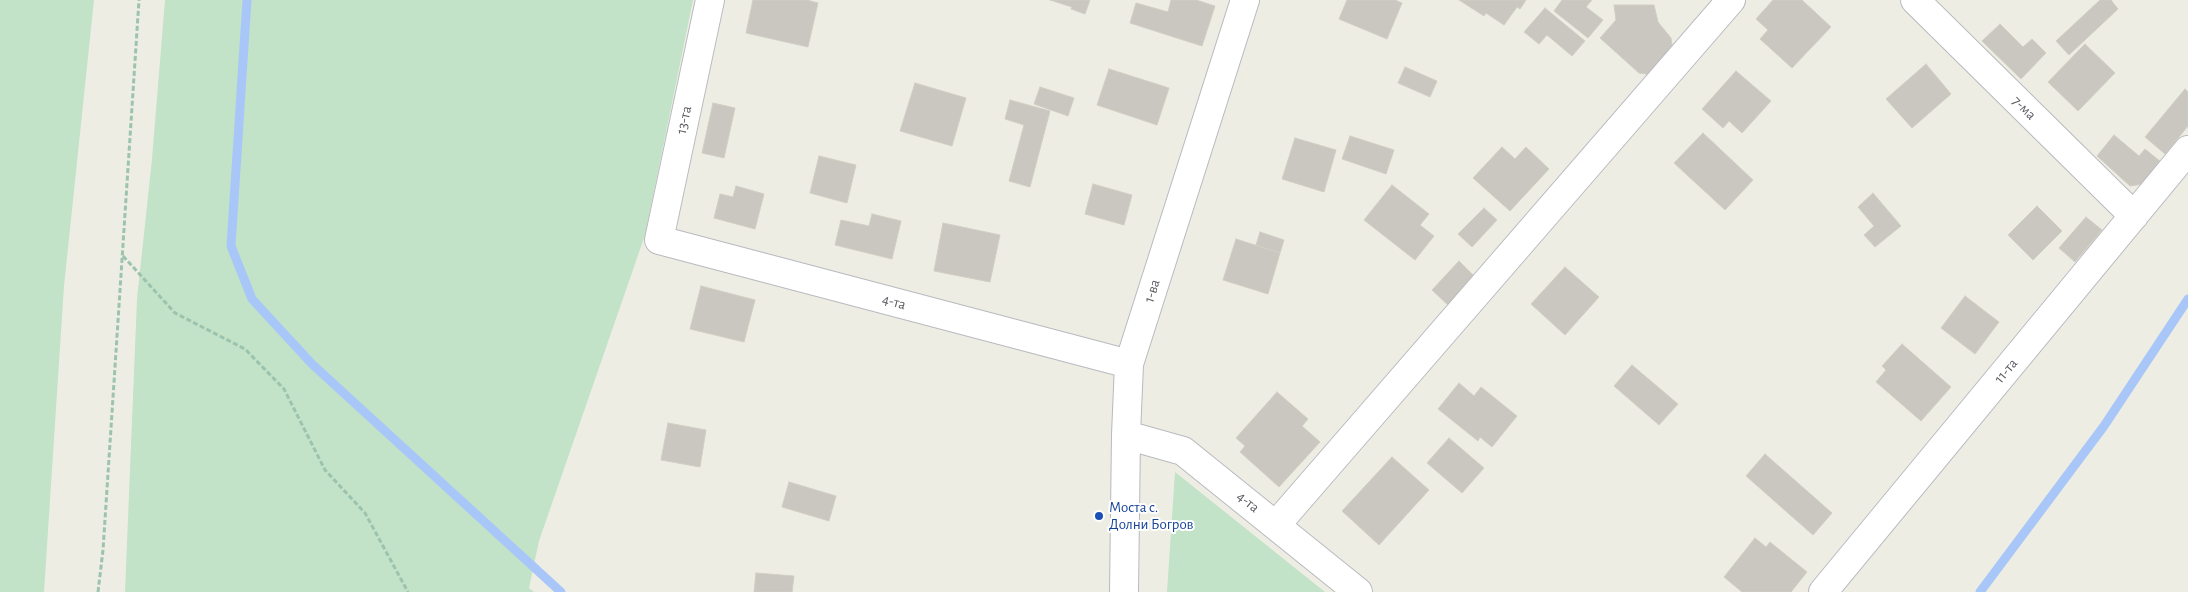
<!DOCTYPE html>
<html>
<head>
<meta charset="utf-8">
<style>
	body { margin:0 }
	canvas { display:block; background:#edede4 }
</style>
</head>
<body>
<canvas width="2188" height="592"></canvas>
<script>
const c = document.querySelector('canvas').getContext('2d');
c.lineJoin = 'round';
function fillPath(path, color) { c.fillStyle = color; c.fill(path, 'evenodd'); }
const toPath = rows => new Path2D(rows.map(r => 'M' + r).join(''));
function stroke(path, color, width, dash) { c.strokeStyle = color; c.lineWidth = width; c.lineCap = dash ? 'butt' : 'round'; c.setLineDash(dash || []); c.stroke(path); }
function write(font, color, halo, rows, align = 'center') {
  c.font = font + ' "Alegreya Sans",sans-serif'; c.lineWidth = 4; c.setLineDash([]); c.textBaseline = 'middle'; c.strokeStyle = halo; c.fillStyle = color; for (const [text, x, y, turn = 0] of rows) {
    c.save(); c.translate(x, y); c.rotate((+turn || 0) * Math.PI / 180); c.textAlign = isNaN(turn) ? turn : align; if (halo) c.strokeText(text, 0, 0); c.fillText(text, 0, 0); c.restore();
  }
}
fillPath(toPath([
	[0,0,94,0,64,286,44,592,0,592],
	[165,0,693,0,645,235,539,541,529,588,534,592,125,592,137,299,152,159],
	[1175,472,1325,592,1167,592]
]), '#c2e3c8');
stroke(toPath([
	[247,0,231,246,252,299,312,364,561,592],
	[1980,592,2104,426,2188,299]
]), '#a8c7f8', 9);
const building = toPath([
	[753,0,807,0,818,3,808,47,746,33,753,0],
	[1050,0,1090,0,1085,14,1071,9,1072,7,1050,0],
	[1171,0,1196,0,1215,6,1202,46,1130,23,1136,3,1168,12,1171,0],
	[1347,0,1395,0,1402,3,1387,39,1339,19,1347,0],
	[1459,0,1526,0,1520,9,1517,7,1504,25,1486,13,1484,16,1459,0],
	[1562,0,1592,0,1586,7,1603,20,1588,38,1554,11,1562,0],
	[1773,0,1802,0,1831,27,1792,68,1760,39,1768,30,1756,19,1773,0],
	[2100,0,2111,0,2118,9,2069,55,2056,41,2100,0],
	[1614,5,1654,5,1658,22,1671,38,1673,51,1653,75,1639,73,1600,38,1616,20,1614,5],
	[1545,8,1585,41,1572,56,1547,35,1539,44,1524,32,1545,8],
	[2000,24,2023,47,2032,39,2046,53,2021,79,1982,41,2000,24],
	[2085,44,2115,73,2078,111,2048,82,2085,44],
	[1926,64,1951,94,1912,128,1886,99,1926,64],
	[1405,67,1437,81,1430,97,1398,83,1405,67],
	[1109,69,1169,88,1157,125,1097,105,1109,69],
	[1736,71,1771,101,1742,133,1729,121,1723,128,1702,109,1736,71],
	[915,83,966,98,952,146,900,131,915,83],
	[1040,87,1074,98,1068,116,1034,104,1040,87],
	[2185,89,2188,92,2188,126,2165,154,2145,137,2185,89],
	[1010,100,1050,111,1030,187,1009,181,1024,125,1005,119,1010,100],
	[713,103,735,108,724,158,702,153,713,103],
	[1703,133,1753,180,1725,210,1674,163,1703,133],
	[2114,135,2139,156,2145,149,2161,162,2143,184,2130,186,2097,156,2114,135],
	[1350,136,1394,150,1386,174,1342,159,1350,136],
	[1295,138,1336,150,1324,192,1282,179,1295,138],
	[1502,147,1515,159,1526,147,1549,169,1510,211,1473,178,1502,147],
	[819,156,856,165,847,203,810,193,819,156],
	[1093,184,1132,195,1124,225,1085,214,1093,184],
	[1392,185,1429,214,1420,225,1434,236,1415,260,1364,220,1392,185],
	[736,186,764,194,755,229,714,218,720,194,733,197,736,186],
	[1873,193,1901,226,1875,247,1864,235,1874,226,1858,207,1873,193],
	[2037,206,2062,231,2033,260,2008,235,2037,206],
	[1484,208,1497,220,1472,247,1458,234,1484,208],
	[872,214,901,221,892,259,835,245,841,220,869,226,872,214],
	[2086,217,2102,230,2075,262,2059,248,2086,217],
	[943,223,1000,235,990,282,934,271,943,223],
	[1260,232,1284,240,1280,253,1256,245,1260,232],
	[1236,239,1280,253,1268,294,1223,280,1236,239],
	[1459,261,1477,279,1450,307,1432,290,1459,261],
	[1565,267,1599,297,1565,335,1531,304,1565,267],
	[701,286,755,300,744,342,690,329,701,286],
	[1965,296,1999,322,1975,354,1941,328,1965,296],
	[1902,344,1951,387,1921,421,1876,382,1886,370,1882,366,1902,344],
	[1632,365,1678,404,1659,425,1614,386,1632,365],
	[1459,383,1474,396,1481,387,1517,416,1492,447,1480,437,1478,441,1438,409,1459,383],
	[1277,392,1308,419,1302,426,1320,442,1279,487,1240,452,1245,446,1236,438,1277,392],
	[668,423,706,430,700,467,661,460,668,423],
	[1449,438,1484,468,1462,493,1427,463,1449,438],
	[1765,454,1832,513,1813,535,1746,476,1765,454],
	[1392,457,1429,490,1379,545,1342,511,1392,457],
	[789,482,836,496,829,521,782,507,789,482],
	[1755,538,1766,547,1770,542,1807,572,1791,592,1742,592,1724,577,1755,538],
	[756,573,794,576,792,592,754,592,756,573]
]);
fillPath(building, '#c9c7c0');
stroke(building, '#d1cfc2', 1);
const minor = toPath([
	[710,0,659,240,1129,364],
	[1915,0,2134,216],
	[1126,435,1183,451,1358,592],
	[1276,525,1731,0],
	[1124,592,1126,435,1129,364,1245,0],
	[1823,592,2188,150]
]);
stroke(minor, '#b9babf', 30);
stroke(toPath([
	[123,256,175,313,245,349,284,389,325,470,365,513,408,592],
	[98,592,103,550,139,0]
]), '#9cc3ae', 3, [5, 2.5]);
stroke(minor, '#fff', 28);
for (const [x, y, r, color] of [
	[1099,516,5,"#1a4fb4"]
]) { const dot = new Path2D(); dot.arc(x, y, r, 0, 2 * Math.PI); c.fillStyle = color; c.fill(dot); stroke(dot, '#fff', 2); }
write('15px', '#5c5e63', '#fff', [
	["7-ма",2024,108,45],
	["13-та",684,120,-78],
	["1-ва",1152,291,-72],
	["4-та",894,302,15],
	["11-та",2006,371,-50],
	["4-та",1248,502,39]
]);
write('15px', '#164399', '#fff', [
	["Моста с.",1109,507],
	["Долни Богров",1109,524]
], 'left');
</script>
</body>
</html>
